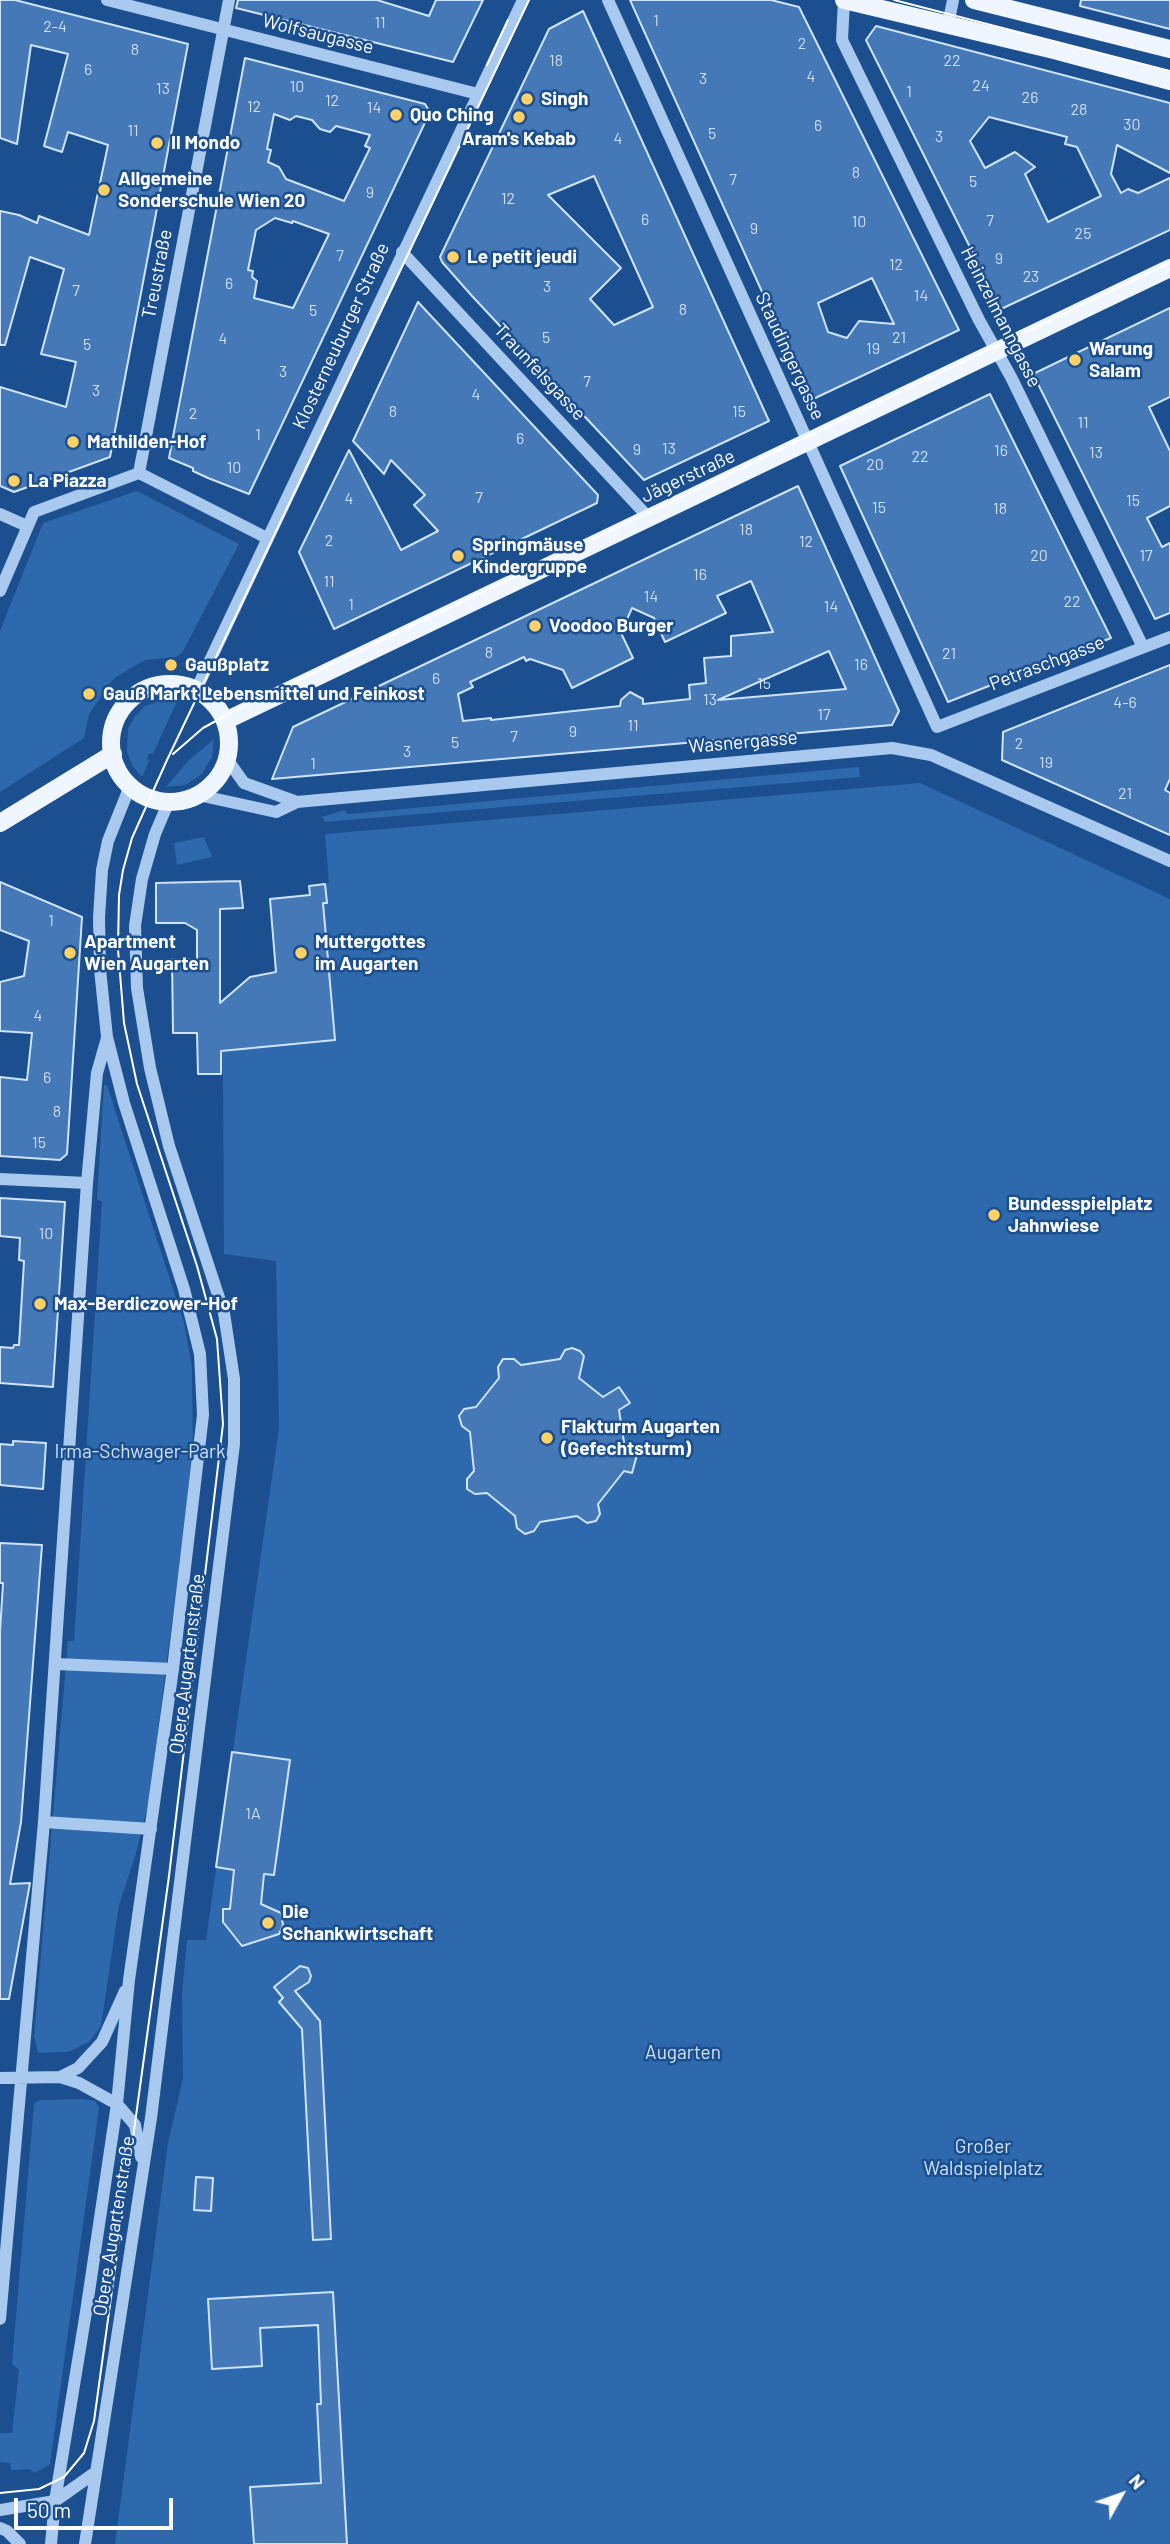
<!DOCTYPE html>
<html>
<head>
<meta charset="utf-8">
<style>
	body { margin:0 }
	#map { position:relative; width:1170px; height:2544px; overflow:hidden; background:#1b4f8f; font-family:Barlow,sans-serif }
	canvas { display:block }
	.north { position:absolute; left:1086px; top:2460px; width:70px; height:70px; -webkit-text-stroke:5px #1b4f8f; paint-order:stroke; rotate:50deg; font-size:19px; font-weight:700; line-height:28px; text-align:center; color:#fff }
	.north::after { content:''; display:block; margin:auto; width:24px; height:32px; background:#fff; clip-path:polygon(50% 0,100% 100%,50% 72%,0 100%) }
	.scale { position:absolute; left:14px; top:2498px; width:159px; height:32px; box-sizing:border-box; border:4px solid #fff; border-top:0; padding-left:9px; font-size:21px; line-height:24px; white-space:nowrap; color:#fff; -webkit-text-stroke:5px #1b4f8f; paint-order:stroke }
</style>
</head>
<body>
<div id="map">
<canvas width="1170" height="2544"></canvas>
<div class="north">N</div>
<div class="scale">50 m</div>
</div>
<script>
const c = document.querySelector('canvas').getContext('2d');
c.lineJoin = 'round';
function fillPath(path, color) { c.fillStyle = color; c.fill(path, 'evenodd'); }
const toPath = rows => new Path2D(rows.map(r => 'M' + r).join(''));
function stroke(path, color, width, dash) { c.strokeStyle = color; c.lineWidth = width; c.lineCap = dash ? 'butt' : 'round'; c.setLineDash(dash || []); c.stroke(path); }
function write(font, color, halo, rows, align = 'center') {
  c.font = font + ' Barlow,sans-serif'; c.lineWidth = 5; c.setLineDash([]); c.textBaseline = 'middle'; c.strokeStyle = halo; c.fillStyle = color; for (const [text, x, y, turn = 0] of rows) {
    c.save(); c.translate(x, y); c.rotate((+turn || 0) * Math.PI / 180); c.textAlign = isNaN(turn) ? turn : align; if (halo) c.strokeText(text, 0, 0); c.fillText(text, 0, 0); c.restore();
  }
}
fillPath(toPath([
	[137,491,239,544,182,653,176,657,145,660,114,678,89,714,84,738,0,792,0,631,43,523],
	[169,698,178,699,153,754,149,753,147,759,149,761,142,777,133,767,127,752,128,729,135,716,145,706],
	[214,739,212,757,202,774,185,785,166,787,188,761],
	[859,767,860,777,325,822,322,817,344,810,348,814],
	[920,783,1170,899,1170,2544,115,2544,168,2143,183,2078,182,1994,187,1940,206,1940,279,1428,276,1261,224,1254,223,1071,221,1071,221,1051,335,1040,323,903,327,903,325,884,329,883,325,834],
	[204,837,212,857,177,865,174,843],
	[104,1085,107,1085,184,1323,192,1367,193,1457,149,1800,136,1853,119,1905,101,2026,89,2042,68,2052,38,2053,34,2036,68,1641,74,1641,102,1202,97,1199],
	[83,2099,95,2101,99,2108,50,2464,35,2473,29,2469,11,2470,10,2463,0,2462,0,2433,12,2433,19,2370,12,2364,34,2104,39,2100]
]), '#2e69ad');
const building = toPath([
	[0,0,15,0,188,44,110,457,14,492,0,486,0,387,66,407,76,362,41,354,64,269,30,257,5,345,0,345,0,211,19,215,37,223,39,216,89,235,108,145,68,132,62,152,44,146,68,54,31,45,17,144,0,138,0,0],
	[238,0,377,0,429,16,436,0,483,0,453,62,236,8,238,0],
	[630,0,771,0,799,7,959,330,811,400,630,0],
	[872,278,894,324,859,321,847,338,828,332,818,303,872,278],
	[1081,0,1170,0,1170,29,1080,6,1081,0],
	[583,11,769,421,644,480,472,296,442,262,440,257,549,29,583,11],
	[594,176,653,307,614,325,590,299,621,268,548,195,594,176],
	[876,26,1170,103,1170,173,1117,145,1111,174,1121,193,1128,189,1138,193,1170,178,1170,230,1001,309,866,40,876,26],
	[989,117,1067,137,1065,144,1077,147,1101,196,1048,222,1025,174,1035,167,1015,152,985,168,970,141,989,117],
	[245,58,425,104,430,112,249,494,208,478,193,471,193,468,169,458,245,58],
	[274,114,290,120,296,116,312,120,320,129,330,132,336,126,370,135,365,146,370,148,344,201,286,179,279,167,268,162,271,150,267,149,274,114],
	[275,218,292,223,293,221,329,234,293,308,254,298,257,281,252,277,253,271,248,270,256,230,275,218],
	[418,302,598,495,597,503,334,629,299,552,349,450,401,550,438,531,414,505,425,495,391,460,384,474,353,441,418,302],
	[1170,308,1170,397,1149,407,1170,451,1170,506,1147,518,1162,547,1170,543,1170,613,1155,619,1033,374,1170,308],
	[990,394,1111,638,948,702,840,466,990,394],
	[798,486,899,711,892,725,272,779,293,727,798,486],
	[751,581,773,632,731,636,731,656,704,658,706,683,689,685,690,699,643,704,643,699,630,692,621,700,620,706,491,720,491,718,463,721,458,694,473,687,470,682,524,657,526,661,530,659,563,670,572,688,633,658,621,633,632,608,654,618,665,642,726,613,717,596,751,581],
	[829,651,846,689,718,700,829,651],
	[1170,665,1170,779,1165,790,1170,793,1170,835,1002,760,1003,732,1170,665],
	[240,881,243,908,220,909,220,1003,250,977,276,972,270,899,310,895,309,886,325,884,327,903,323,903,335,1040,221,1051,221,1074,198,1074,197,1033,173,1033,172,959,197,959,197,930,185,923,156,923,156,883,240,881],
	[0,882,82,917,67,1154,60,1160,0,1156,0,1077,27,1080,32,1033,0,1031,0,982,24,976,29,941,0,930,0,882],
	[0,1198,65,1202,53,1387,0,1383,0,1347,13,1348,14,1345,19,1345,24,1261,19,1260,20,1238,0,1236,0,1198],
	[572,1348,580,1351,584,1356,579,1378,603,1397,619,1387,630,1403,619,1410,625,1449,629,1450,628,1452,637,1455,632,1473,624,1471,598,1504,600,1514,596,1521,587,1523,577,1516,540,1522,534,1531,525,1534,517,1528,515,1516,487,1493,475,1494,467,1489,467,1479,474,1471,470,1432,462,1426,459,1416,464,1409,476,1407,499,1378,498,1367,503,1359,514,1359,521,1365,560,1359,565,1350,572,1348],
	[13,1441,46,1443,43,1489,0,1485,0,1444,13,1445,13,1441],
	[0,1543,42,1545,21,1822,10,1884,30,1883,9,1999,0,1999,0,1632,3,1583,0,1583,0,1543],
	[232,1752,290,1760,274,1875,264,1874,261,1904,281,1913,283,1925,279,1934,242,1946,223,1922,223,1909,230,1909,234,1870,216,1867,232,1752],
	[300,1966,308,1968,311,1976,309,1982,295,1991,320,2021,331,2239,313,2240,302,2029,279,2002,283,1998,274,1987,300,1966],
	[196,2177,213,2178,211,2211,194,2210,196,2177],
	[333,2292,347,2544,254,2544,250,2487,321,2483,317,2404,321,2404,318,2325,260,2328,262,2366,212,2369,208,2299,333,2292]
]);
fillPath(building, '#4478b7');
stroke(building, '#cfe3fa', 2);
stroke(toPath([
	[107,0,478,94],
	[608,0,937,727,1170,637],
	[844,0,842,40,979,320,1011,377,1143,647],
	[948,25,953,0],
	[402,252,649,518],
	[139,473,229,0],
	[0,514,27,526],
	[0,591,34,512,139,473,267,538],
	[196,690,523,0],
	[227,759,244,783,297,802],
	[198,795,276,812,297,802,892,748,931,755,1170,861],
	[0,1179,87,1183],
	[56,1664,173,1669],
	[44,1822,151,1829],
	[60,2077,78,2068,102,2042,125,1991],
	[0,2078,60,2077,79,2083,117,2104,135,2125,141,2157],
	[0,2319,44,1822,87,1183,97,1073,107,1038],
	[0,2510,55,2501,96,2472],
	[0,2528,7,2531,20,2544],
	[51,2544,55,2501,86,2312,117,2104,129,1980,173,1669,203,1415,200,1354,184,1289,124,1103,107,1037,100,969,99,918,102,870,108,841,130,786],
	[85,2544,151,2118,234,1444,234,1379,224,1313,169,1146,150,1068,137,988,135,926,142,879,155,834,169,801]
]), '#a9c9ee', 12);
stroke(toPath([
	[844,0,1054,50,1170,81],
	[974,0,1170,49],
	'111 743a59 59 0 1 1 118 0a59 59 0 1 1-118 0Z',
	[225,721,1170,268],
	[0,823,113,754]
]), '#f0f6ff', 18);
stroke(toPath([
	[894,0,1170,71],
	[487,65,508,20],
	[173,754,203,728,236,710,1170,263],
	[0,2493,39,2489,64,2477,84,2453,94,2421,169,1876,223,1424,217,1339,197,1266,137,1084,124,1023,118,949,119,895,123,870,132,838,167,760,529,0]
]), '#fff', 2);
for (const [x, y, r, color] of [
	[527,99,7,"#ffd166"],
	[396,115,7,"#ffd166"],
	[519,117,7,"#ffd166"],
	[157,143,7,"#ffd166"],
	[104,190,7,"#ffd166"],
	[453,257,7,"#ffd166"],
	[1075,360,7,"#ffd166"],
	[73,442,7,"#ffd166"],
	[14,481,7,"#ffd166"],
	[458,556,7,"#ffd166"],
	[535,626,7,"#ffd166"],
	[171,665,7,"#ffd166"],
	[89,694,7,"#ffd166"],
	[70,953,7,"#ffd166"],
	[301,953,7,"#ffd166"],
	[994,1215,7,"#ffd166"],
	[40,1304,7,"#ffd166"],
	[547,1438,7,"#ffd166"],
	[268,1923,7,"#ffd166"]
]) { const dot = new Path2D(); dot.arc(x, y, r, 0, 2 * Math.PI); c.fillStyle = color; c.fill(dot); stroke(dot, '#1b4f8f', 2.5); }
write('16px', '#d0dded', null, [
	["1",656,21],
	["11",380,23],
	["2-4",55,27],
	["2",802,44],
	["8",135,50],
	["18",556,61],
	["22",952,61],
	["6",88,70],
	["4",811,77],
	["3",703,79],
	["24",981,86],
	["10",297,87],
	["13",163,89],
	["1",909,92],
	["26",1030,98],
	["12",332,101],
	["12",254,107],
	["14",374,108],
	["28",1079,110],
	["30",1132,125],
	["6",818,126],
	["11",133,131],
	["5",712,134],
	["3",939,137],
	["4",618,139],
	["8",856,173],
	["7",733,180],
	["5",973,182],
	["9",370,193],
	["12",508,199],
	["6",645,220],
	["7",990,221],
	["10",859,222],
	["9",754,229],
	["25",1083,234],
	["7",340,256],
	["9",999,259],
	["12",896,265],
	["23",1031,277],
	["6",229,284],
	["3",547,287],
	["7",76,291],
	["14",921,296],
	["8",683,310],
	["5",313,311],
	["5",546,338],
	["21",899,338],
	["4",223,339],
	["5",87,345],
	["19",873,349],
	["3",283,372],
	["7",587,382],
	["3",96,391],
	["4",476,395],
	["8",393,412],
	["15",739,412],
	["2",193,414],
	["11",1083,423],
	["1",258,435],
	["6",520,439],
	["13",669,449],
	["9",637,450],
	["16",1001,451],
	["13",1096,453],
	["22",920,457],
	["20",875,465],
	["10",234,468],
	["7",479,498],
	["4",349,499],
	["15",1133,501],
	["15",879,508],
	["18",1000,509],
	["18",746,530],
	["2",329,541],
	["12",806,542],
	["20",1039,556],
	["17",1146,556],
	["16",700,575],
	["11",329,582],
	["14",651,597],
	["22",1072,602],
	["1",351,605],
	["14",831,607],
	["8",489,653],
	["21",949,654],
	["16",861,665],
	["6",436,679],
	["15",764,684],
	["13",710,700],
	["4-6",1125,703],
	["17",824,715],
	["11",633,726],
	["9",573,732],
	["7",514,737],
	["5",455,743],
	["2",1019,744],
	["3",407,752],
	["19",1046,763],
	["1",313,764],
	["21",1125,794],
	["1",51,921],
	["4",38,1016],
	["6",47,1078],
	["8",57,1112],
	["15",39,1143],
	["10",46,1234],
	["1A",253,1814]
]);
write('19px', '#fff', '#1b4f8f', [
	["Wolfsaugasse",318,34,14],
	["Treustraße",157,274,-79],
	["Heinzelmanngasse",1001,317,63],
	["Klosterneuburger Straße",341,336,-65],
	["Staudingergasse",790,356,65],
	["Traunfelsgasse",540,372,47],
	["Jägerstraße",688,476,-25],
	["Petraschgasse",1047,663,-21],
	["Wasnergasse",743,742,-5],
	["Obere Augartenstraße",187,1664,-83],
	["Obere Augartenstraße",114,2226,-81]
]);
write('bold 19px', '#fff', '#1b4f8f', [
	["Singh",541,99],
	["Quo Ching",410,115],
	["Aram's Kebab",519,139,"center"],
	["Il Mondo",171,143],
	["Allgemeine",118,179],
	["Sonderschule Wien 20",118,201],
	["Le petit jeudi",467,257],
	["Warung",1089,349],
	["Salam",1089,371],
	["Mathilden-Hof",87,442],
	["La Piazza",28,481],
	["Springmäuse",472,545],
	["Kindergruppe",472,567],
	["Voodoo Burger",549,626],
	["Gaußplatz",185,665],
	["Gauß Markt Lebensmittel und Feinkost",103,694],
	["Apartment",84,942],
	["Wien Augarten",84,964],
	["Muttergottes",315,942],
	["im Augarten",315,964],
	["Bundesspielplatz",1008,1204],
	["Jahnwiese",1008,1226],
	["Max-Berdiczower-Hof",54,1304],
	["Flakturm Augarten",561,1427],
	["(Gefechtsturm)",561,1449],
	["Die",282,1912],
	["Schankwirtschaft",282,1934]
], 'left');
write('19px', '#cfe3fa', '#1b4f8f', [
	["Irma-Schwager-Park",140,1452],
	["Augarten",683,2053],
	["Großer",983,2147],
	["Waldspielplatz",983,2169]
]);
</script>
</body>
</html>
